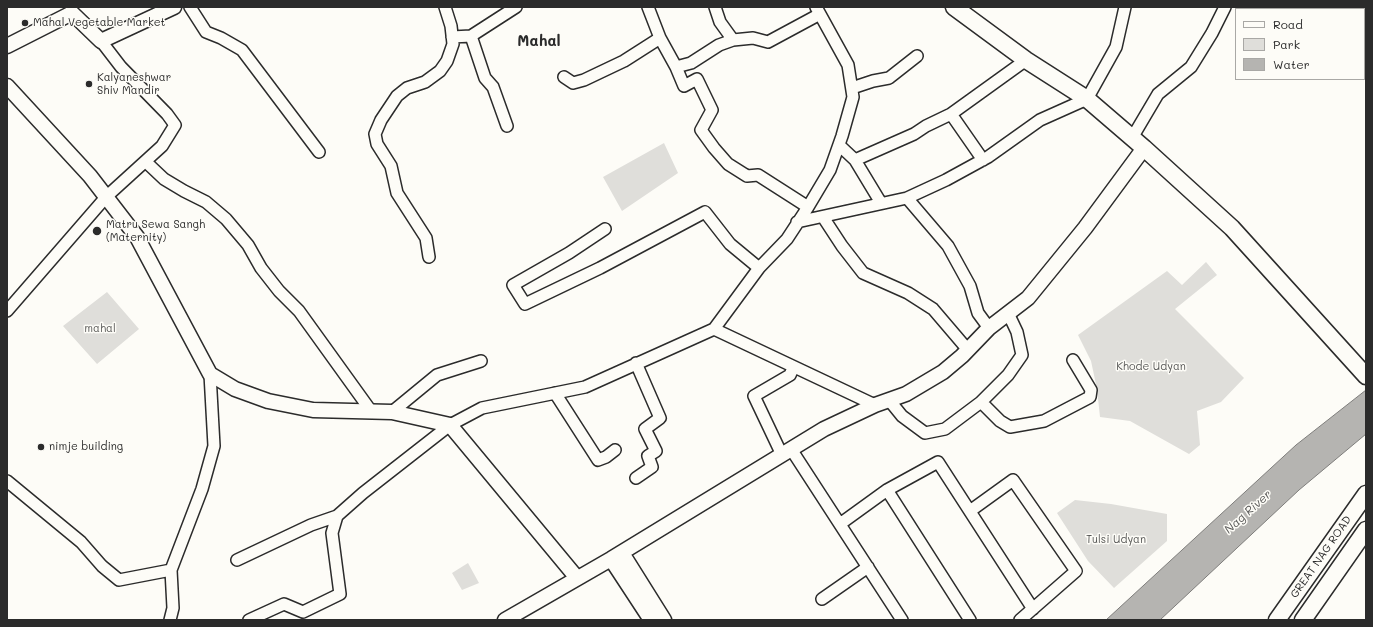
<!DOCTYPE html>
<html>
<head>
<meta charset="utf-8">
<style>
	body { margin:0 }
	#map { position:relative; width:1373px; height:627px; overflow:hidden; background:#fdfcf7; font-family:Mali,sans-serif }
	canvas { display:block }
	.frame { position:absolute; inset:0; border:8px solid #2b2b2b; pointer-events:none }
	.legend { position:absolute; left:1235px; top:8px; width:130px; height:72px; box-sizing:border-box; background:#fdfcf7; border:1px solid #a9a8a5; margin:0; padding:5px 7px; list-style:none; font-size:12px; color:#2b2b2b }
	.legend li { display:flex; align-items:center; gap:8px; height:20px }
	.legend b { width:20px; border:1px solid #a9a8a5 }
</style>
</head>
<body>
<div id="map">
<canvas width="1373" height="627"></canvas>
<div class="frame"></div>
<ul class="legend">
<li><b style="height:5px;background:#fdfcf7"></b>Road</li>
<li><b style="height:11px;background:#dfdeda"></b>Park</li>
<li><b style="height:11px;background:#b5b4b1"></b>Water</li>
</ul>
</div>
<script>
const c = document.querySelector('canvas').getContext('2d');
c.lineJoin = 'round';
function fillPath(path, color) { c.fillStyle = color; c.fill(path, 'evenodd'); }
const toPath = rows => new Path2D(rows.map(r => 'M' + r).join(''));
function stroke(path, color, width, dash) { c.strokeStyle = color; c.lineWidth = width; c.lineCap = dash ? 'butt' : 'round'; c.setLineDash(dash || []); c.stroke(path); }
function write(font, color, halo, rows, align = 'center') {
  c.font = font + ' Mali,sans-serif'; c.lineWidth = 3; c.setLineDash([]); c.textBaseline = 'middle'; c.strokeStyle = halo; c.fillStyle = color; for (const [text, x, y, turn = 0] of rows) {
    c.save(); c.translate(x, y); c.rotate((+turn || 0) * Math.PI / 180); c.textAlign = isNaN(turn) ? turn : align; if (halo) c.strokeText(text, 0, 0); c.fillText(text, 0, 0); c.restore();
  }
}
fillPath(toPath([
	[664,143,678,173,622,211,603,177],
	[1206,262,1217,275,1175,309,1244,378,1221,402,1197,411,1200,445,1189,454,1130,421,1100,417,1097,389,1091,361,1078,335,1167,271,1182,285],
	[107,292,139,329,97,364,63,326],
	[1075,500,1111,504,1167,514,1167,541,1114,588,1088,561,1057,513],
	[468,563,479,583,462,590,452,573]
]), '#dfdeda');
const water = toPath([
	[1366,390,1366,434,1299,490,1160,620,1106,620,1296,445,1366,390]
]);
fillPath(water, '#b5b4b1');
stroke(water, '#7e7d7b', 1);
const minor = toPath([
	[190,7,206,32,221,38,242,50,319,152],
	[648,7,660,38,676,67,684,86,697,79,712,110,701,130,714,148,728,164,747,176,758,175,808,207],
	[715,7,720,22,733,40,753,38,768,42,820,14],
	[471,36,485,78,493,87,507,126],
	[452,37,471,36,516,7],
	[676,67,691,63,719,45,733,40],
	[564,77,573,83,584,80,624,61,660,38],
	[852,88,873,81,889,78,917,56],
	[951,114,983,160],
	[1132,138,1158,94,1191,67,1212,33,1225,7],
	[839,145,855,160,881,203],
	[855,160,914,134,926,126,951,114,1026,60],
	[146,162,164,179,184,191,206,202,226,219,248,245,261,268,279,291,299,311,371,411],
	[907,198,948,246,970,286,978,313,989,328],
	[823,217,842,246,863,273,908,293,933,309,968,350],
	[797,222,907,198,946,180,988,157,1040,120,1087,99,1116,47,1125,7],
	[605,229,569,253,513,285,525,304,600,268,705,212,730,244,759,268],
	[429,257,426,238,397,193,391,166,377,144,375,134,381,120,397,96,407,88,425,82,440,71,447,61,453,44,451,26,445,7],
	[7,311,106,197,162,146,175,125,167,114,121,67,101,41],
	[714,329,875,405],
	[636,363,660,418,645,429,656,451,648,456,652,467,636,478],
	[555,393,598,460,606,457,615,450],
	[889,400,902,416,925,433,945,429,981,402,1008,375,1022,355,1017,332,1008,313],
	[981,402,1000,421,1010,427,1044,421,1090,397,1091,390,1073,360],
	[392,412,437,375,481,361],
	[791,449,902,620],
	[782,455,754,396,790,375,793,368],
	[7,481,81,542,102,566,119,580,171,570],
	[887,490,970,620],
	[970,511,1013,480,1076,571,1020,620],
	[840,524,887,490,938,462,1033,609],
	[237,560,311,525,337,516],
	[822,599,868,567],
	[170,620,173,608,171,570,202,489,214,446,210,374],
	[249,620,284,604,303,612,340,594,332,533,337,516,363,493,450,425,482,408,585,387,714,329,759,268,787,239,808,207,830,170,842,136,853,97,848,65,816,7]
]);
const tertiary = toPath([
	[7,46,72,13,101,41,174,7],
	[7,86,90,176,137,237,210,374,235,389,268,401,313,410,392,412,450,425,577,578],
	[622,553,664,620],
	[611,559,651,620],
	[505,620,611,559,824,429,875,405,906,394,943,372,962,356,989,328,1028,298,1085,228,1144,148]
]);
const secondary = toPath([
	[954,7,1026,60,1087,99,1144,148,1232,228,1366,376],
	[1277,620,1366,494],
	[1303,620,1366,530]
]);
stroke(minor, '#2b2b2b', 14);
stroke(tertiary, '#2b2b2b', 17);
stroke(secondary, '#2b2b2b', 19);
stroke(minor, '#fdfcf7', 11);
stroke(tertiary, '#fdfcf7', 14);
stroke(secondary, '#fdfcf7', 16);
for (const [x, y, r, color] of [
	[25,23,4,"#2b2b2b"],
	[89,84,4,"#2b2b2b"],
	[97,231,5,"#2b2b2b"],
	[41,447,4,"#2b2b2b"]
]) { const dot = new Path2D(); dot.arc(x, y, r, 0, 2 * Math.PI); c.fillStyle = color; c.fill(dot); stroke(dot, '#fdfcf7', 1.5); }
write('11px', '#2b2b2b', '#fdfcf7', [
	["Mahal Vegetable Market",33,23],
	["Kalyaneshwar",97,78],
	["Shiv Mandir",97,91],
	["Matru Sewa Sangh",106,225],
	["(Maternity)",106,238],
	["nimje building",49,447]
], 'left');
write('11px', '#585857', '#fdfcf7', [
	["mahal",100,329],
	["Khode Udyan",1151,367],
	["Tulsi Udyan",1116,540]
]);
write('11px', '#2b2b2b', '#fdfcf7', [
	["GREAT NAG ROAD",1321,557,-55]
]);
write('italic 12px', '#5b5b5a', '#fdfcf7', [
	["Nag River",1248,512,-42]
]);
write('bold 15px', '#2b2b2b', '#fdfcf7', [
	["Mahal",539,41]
]);
</script>
</body>
</html>
